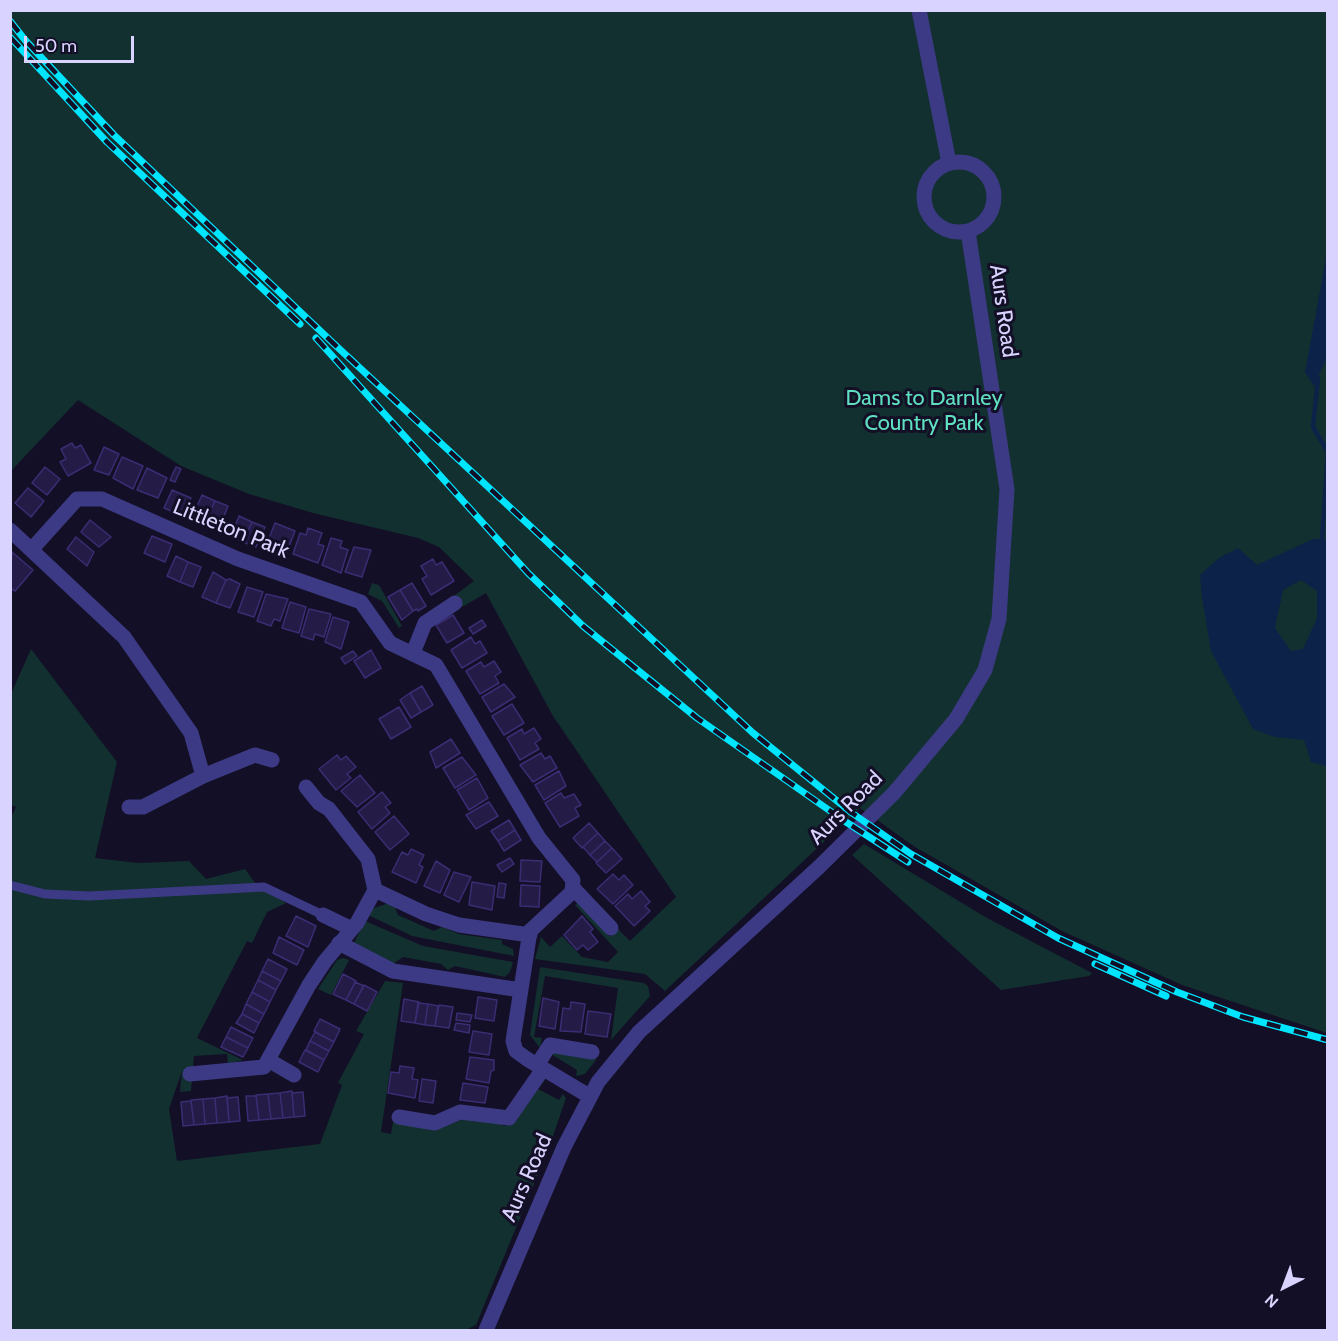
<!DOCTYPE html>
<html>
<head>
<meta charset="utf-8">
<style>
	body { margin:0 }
	#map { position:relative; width:1338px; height:1341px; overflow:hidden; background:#130f26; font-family:Cabin,sans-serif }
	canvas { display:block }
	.frame { position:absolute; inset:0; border:12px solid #d9d4ff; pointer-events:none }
	.north { position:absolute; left:1254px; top:1257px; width:60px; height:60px; -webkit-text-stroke:4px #130f26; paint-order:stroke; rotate:222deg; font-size:16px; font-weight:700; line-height:24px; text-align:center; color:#d9d4ff }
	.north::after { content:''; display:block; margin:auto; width:21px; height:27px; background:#d9d4ff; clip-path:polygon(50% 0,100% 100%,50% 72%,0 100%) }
	.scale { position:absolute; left:24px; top:36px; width:110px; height:27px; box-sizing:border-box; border:3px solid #d9d4ff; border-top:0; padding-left:8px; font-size:18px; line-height:21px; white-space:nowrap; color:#d9d4ff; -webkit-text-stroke:4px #130f26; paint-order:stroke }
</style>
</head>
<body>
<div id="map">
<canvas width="1338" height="1341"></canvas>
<div class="frame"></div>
<div class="north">N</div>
<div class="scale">50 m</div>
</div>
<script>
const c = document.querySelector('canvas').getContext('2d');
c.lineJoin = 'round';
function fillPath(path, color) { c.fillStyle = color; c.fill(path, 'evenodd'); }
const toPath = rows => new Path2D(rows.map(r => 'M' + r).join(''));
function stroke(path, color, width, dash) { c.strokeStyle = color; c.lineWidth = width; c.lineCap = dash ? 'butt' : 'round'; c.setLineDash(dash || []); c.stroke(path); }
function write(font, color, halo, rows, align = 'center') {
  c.font = font + ' Cabin,sans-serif'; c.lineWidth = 6; c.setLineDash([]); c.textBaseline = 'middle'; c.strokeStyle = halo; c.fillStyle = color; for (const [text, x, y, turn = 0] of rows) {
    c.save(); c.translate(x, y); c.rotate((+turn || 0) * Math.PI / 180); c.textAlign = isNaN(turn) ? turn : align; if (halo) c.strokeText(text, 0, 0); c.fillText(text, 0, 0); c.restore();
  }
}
fillPath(toPath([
	[11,11,1327,11,1327,1033,1182,985,1062,931,915,847,860,808,665,991,645,974,535,959,541,937,550,947,562,936,582,957,608,962,618,952,575,905,579,902,609,936,618,929,630,941,676,897,553,716,486,593,462,607,455,595,474,581,439,547,418,538,313,513,249,494,181,466,78,400,11,471],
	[372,583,379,585,402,626,399,628,382,601,368,594],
	[31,649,117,762,95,858,138,863,189,861,206,879,245,869,258,887,286,903,267,912,252,943,247,941,197,1038,243,1060,228,1064,227,1054,194,1056,191,1091,180,1092,182,1071,169,1109,177,1161,320,1144,342,1085,338,1083,364,1034,356,1031,385,981,403,983,381,1132,391,1134,393,1122,438,1129,463,1119,497,1121,504,1126,513,1124,538,1089,559,1100,563,1094,566,1098,550,1145,476,1325,466,1330,10,1330,10,820,16,807,10,804,10,696],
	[864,844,987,918,1092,973,1089,976,1001,990,852,855],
	[389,903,394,905,398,915,434,931,442,927,459,934,502,940,502,944,513,949,514,956,412,936,368,915,371,909],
	[365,921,423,946,513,962,510,972,505,977,455,966,448,970,441,964,403,957,393,964,354,943],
	[343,958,349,960,331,995,318,989,337,960],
	[540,967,644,983,648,986,650,996,611,1040,618,988,545,976,534,1037,542,1038,540,1048,530,1035],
	[553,1052,596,1056,596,1060,585,1074,576,1076,577,1070,551,1054]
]), '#12302f');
fillPath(toPath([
	[1327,253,1327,357,1314,386,1305,372],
	[1313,539,1327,539,1326,766,1311,762,1304,740,1275,737,1253,729,1211,651,1202,597,1200,575,1219,558,1238,548,1257,565],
	[1301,580,1317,591,1317,618,1303,649,1291,651,1275,628,1283,590]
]), '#0c2248');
stroke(toPath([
	[1318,378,1313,427,1328,452],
	[1322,539,1328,452]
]), '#0c2248', 4.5);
const building = toPath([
	[72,443,75,448,81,445,91,463,68,476,60,462,66,459,61,449,72,443],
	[104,447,119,454,109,475,94,470,104,447],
	[122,457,143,466,133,489,113,478,122,457],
	[45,467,60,479,47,495,32,483,45,467],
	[176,467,181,469,175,482,170,480,176,467],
	[147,468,167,478,158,498,137,490,147,468],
	[28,488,44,501,31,517,15,503,28,488],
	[172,490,191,498,183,516,164,508,172,490],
	[202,495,215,501,205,524,191,520,202,495],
	[215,501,228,506,218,531,205,524,215,501],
	[239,516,252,522,243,542,231,536,239,516],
	[90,520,111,537,99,547,81,532,90,520],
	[252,522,265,527,256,547,243,542,252,522],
	[275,523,295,531,287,552,266,546,275,523],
	[308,528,322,533,318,544,324,546,318,563,293,554,300,533,306,535,308,528],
	[152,536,172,544,165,562,144,553,152,536],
	[76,537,94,552,87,566,67,549,76,537],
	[331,538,342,541,340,547,348,550,341,573,322,565,331,538],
	[354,547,371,550,362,577,345,572,354,547],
	[12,552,33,570,15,591,10,588,12,552],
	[176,556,188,562,180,582,167,576,176,556],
	[433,559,436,565,442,562,454,581,431,595,422,579,427,576,421,566,433,559],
	[188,562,201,567,193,587,180,582,188,562],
	[213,572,226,580,216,603,202,597,213,572],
	[230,579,240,584,230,608,216,603,226,580,230,579],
	[412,583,426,606,418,611,417,609,413,611,400,590,412,583],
	[247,587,263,592,254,617,238,612,247,587],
	[400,590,413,611,402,620,388,597,400,590],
	[266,594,288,599,280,621,274,619,271,626,257,621,266,594],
	[290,602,306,607,299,633,282,628,290,602],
	[309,609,331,614,324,637,315,634,313,640,301,636,309,609],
	[453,615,464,633,447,643,436,625,453,615],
	[333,617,349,622,341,649,325,642,333,617],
	[482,620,486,626,473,634,469,628,482,620],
	[471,637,475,644,480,641,487,653,462,668,451,650,471,637],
	[371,650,381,668,365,678,354,661,371,650],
	[353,651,357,656,345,664,341,658,353,651],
	[494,661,501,672,495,676,499,683,480,694,466,671,481,662,484,667,494,661],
	[504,684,515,697,491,712,482,697,504,684],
	[422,686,433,705,421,712,410,693,422,686],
	[410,693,421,712,411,718,400,700,410,693],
	[512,704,524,723,504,735,492,716,512,704],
	[399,707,411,727,391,739,379,719,399,707],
	[534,728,541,739,535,743,539,749,520,760,507,738,522,729,524,734,534,728],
	[451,739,460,753,436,768,430,752,451,739],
	[541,753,545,759,550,756,557,768,533,782,520,765,541,753],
	[337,755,341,760,346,756,356,767,347,774,351,778,336,790,319,769,337,755],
	[462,757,476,775,455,788,443,768,462,757],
	[559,771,566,786,544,800,535,785,559,771],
	[360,775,375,793,357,807,341,791,360,775],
	[477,778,488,798,469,810,457,790,477,778],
	[382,792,391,803,385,807,390,813,372,829,358,812,382,792],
	[561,793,564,798,574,794,581,805,575,808,579,816,560,827,545,803,561,793],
	[489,802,498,816,476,829,466,815,489,802],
	[394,816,409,834,390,850,375,832,394,816],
	[509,820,515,830,498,841,491,831,509,820],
	[589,823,598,833,582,848,573,838,589,823],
	[515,830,521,840,504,851,498,841,515,830],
	[598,833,605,841,590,855,583,847,598,833],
	[605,841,612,848,597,862,590,855,605,841],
	[612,848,622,859,606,873,596,863,612,848],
	[411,849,424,855,419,865,423,867,416,883,392,872,402,852,408,855,411,849],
	[510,858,514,864,502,872,497,865,510,858],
	[521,860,542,861,540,882,520,881,521,860],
	[436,861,450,870,440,893,424,886,436,861],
	[454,872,471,877,459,902,444,895,454,872],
	[613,874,619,880,624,875,633,885,613,904,597,889,613,874],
	[472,882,495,886,492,910,469,905,472,882],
	[499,883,506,884,504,898,497,897,499,883],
	[521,885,540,886,539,907,520,906,521,885],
	[641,891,650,902,645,906,650,911,634,926,615,906,628,894,632,899,641,891],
	[296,916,316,926,308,947,286,936,296,916],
	[582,916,593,929,590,932,598,942,588,950,583,945,577,950,564,935,582,916],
	[279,937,304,950,297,965,273,953,279,937],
	[268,959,287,969,281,981,262,971,268,959],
	[262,971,281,981,276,990,258,980,262,971],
	[343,974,356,981,346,1000,333,994,343,974],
	[258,980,276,990,270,1002,252,992,258,980],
	[355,982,364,986,354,1004,346,1000,355,982],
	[364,985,377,992,367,1011,354,1004,364,985],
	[252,992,270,1002,264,1014,246,1004,252,992],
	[478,997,497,1000,494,1021,475,1018,478,997],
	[543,998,559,1002,555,1029,539,1026,543,998],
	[404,999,419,1002,415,1023,401,1021,404,999],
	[571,1002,585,1004,581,1032,560,1031,563,1008,570,1009,571,1002],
	[418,1003,428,1004,425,1025,415,1023,418,1003],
	[246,1004,264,1014,259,1023,242,1014,246,1004],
	[428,1004,438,1006,435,1026,425,1025,428,1004],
	[439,1005,453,1007,449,1028,435,1026,439,1005],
	[588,1011,611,1014,607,1037,585,1034,588,1011],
	[457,1013,472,1015,470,1022,456,1020,457,1013],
	[242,1014,259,1023,254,1033,236,1023,242,1014],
	[320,1019,340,1029,334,1042,314,1031,320,1019],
	[456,1023,470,1025,469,1033,454,1030,456,1023],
	[231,1027,253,1038,248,1048,226,1037,231,1027],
	[473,1031,492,1034,489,1055,469,1052,473,1031],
	[315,1032,334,1042,329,1051,310,1041,315,1032],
	[226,1037,248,1048,243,1057,221,1047,226,1037],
	[310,1041,329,1051,324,1060,306,1050,310,1041],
	[305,1050,324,1060,318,1072,299,1062,305,1050],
	[470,1057,494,1060,494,1070,491,1071,489,1083,466,1079,470,1057],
	[400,1066,414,1068,412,1079,418,1080,415,1098,388,1093,391,1072,399,1073,400,1066],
	[422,1079,436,1081,433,1103,419,1101,422,1079],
	[463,1083,488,1087,485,1103,460,1100,463,1083],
	[292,1091,294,1117,283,1118,280,1093,292,1091],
	[303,1092,305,1116,294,1117,292,1093,303,1092],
	[280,1093,283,1118,271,1119,268,1094,280,1093],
	[268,1094,271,1119,259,1120,256,1095,268,1094],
	[227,1096,229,1122,217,1123,215,1098,227,1096],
	[246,1096,256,1096,259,1120,248,1121,246,1096],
	[238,1097,240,1121,229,1122,227,1098,238,1097],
	[215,1098,217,1123,205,1124,203,1099,215,1098],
	[203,1099,205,1124,194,1125,191,1100,203,1099],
	[191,1101,194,1125,183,1126,181,1102,191,1101]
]);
fillPath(building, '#241b47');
stroke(building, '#3b2d73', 1.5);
stroke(toPath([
	[10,885,45,894,89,896,264,887,323,915]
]), '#3d3a85', 9);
stroke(toPath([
	[10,530,124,637,191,733,203,776],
	[32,549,77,499,102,499,238,559,361,602,390,643,436,665,539,838,573,880,572,892,530,931,513,1041,516,1051,527,1059,589,1096],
	[413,653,425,623,455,603],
	[129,807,143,807,203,776,255,755,272,760],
	[574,889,611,928],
	[375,890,426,914,459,925,530,935],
	[323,915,352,929],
	[339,943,393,971,521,990],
	[270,1061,294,1075],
	[537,1065,550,1045,592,1052],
	[190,1074,264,1067,309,985,325,961,357,923,375,890,368,859,329,809,319,803,306,787],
	[399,1117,435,1123,460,1112,509,1118,543,1069]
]), '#3d3a85', 15);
stroke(toPath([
	[919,10,949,163],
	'924 197a35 35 0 1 1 70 0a35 35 0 1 1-70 0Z',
	[486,1330,564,1147,598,1082,639,1032,819,867,894,793,956,719,985,670,999,619,1007,489,968,231]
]), '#3d3a85', 15);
const rail = toPath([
	[10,21,25,40,114,135,333,343,753,733,852,813,911,854,1058,938,1177,992,1243,1017,1328,1040],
	[10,37,107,142,300,324],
	[316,338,528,573,583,626,697,718,846,822,908,862],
	[1095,964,1166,996]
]);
stroke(rail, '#00e5ff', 7);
stroke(rail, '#130f26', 4.5, [14]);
write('22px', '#d9d4ff', '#130f26', [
	["Aurs Road",1003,311,82],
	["Littleton Park",231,529,22],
	["Aurs Road",846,808,-45],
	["Aurs Road",527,1178,-66]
]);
write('22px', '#5fe0c0', '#130f26', [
	["Dams to Darnley",924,399],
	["Country Park",924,424]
]);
</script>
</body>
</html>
